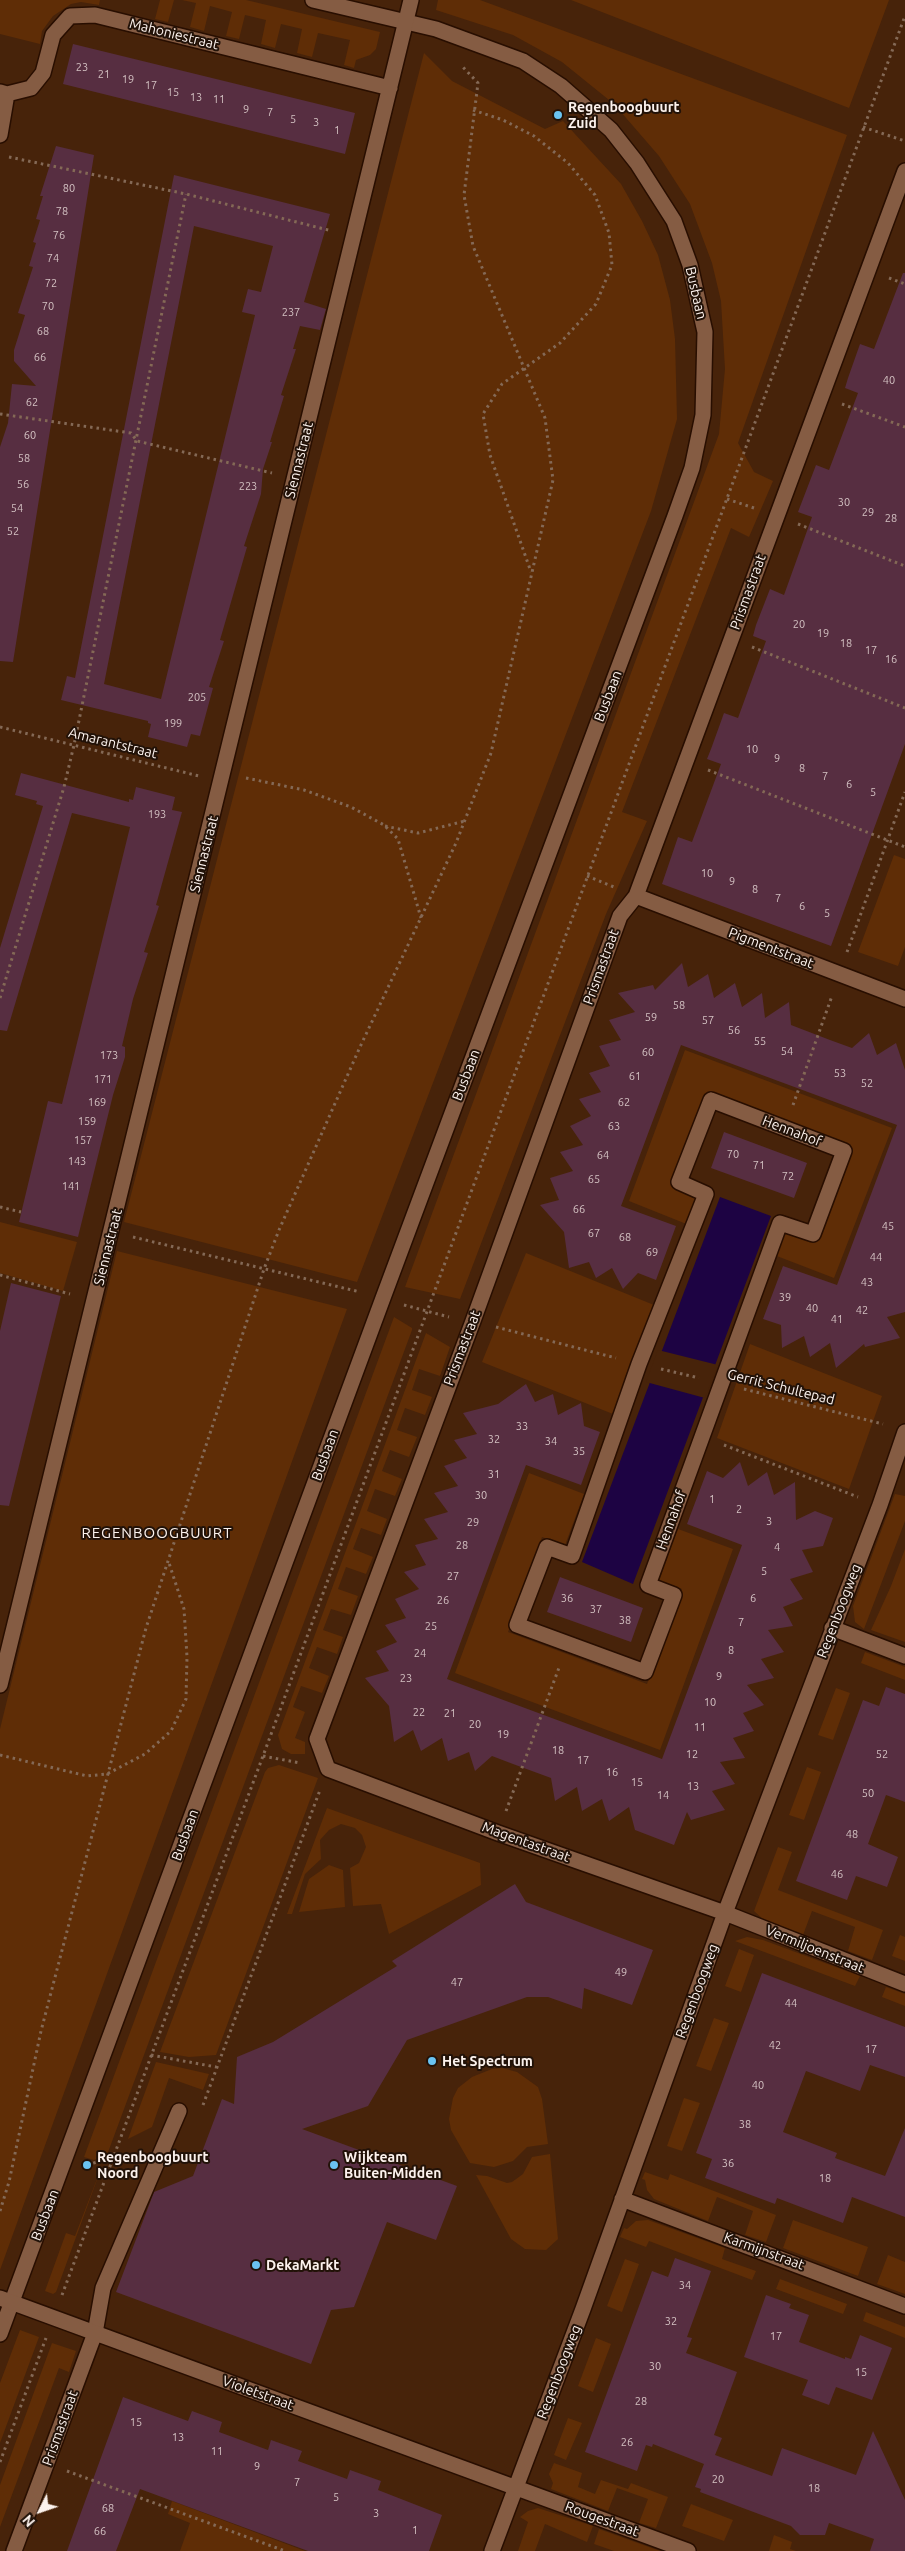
<!DOCTYPE html>
<html>
<head>
<meta charset="utf-8">
<style>
	body { margin:0 }
	#map { position:relative; width:905px; height:2551px; overflow:hidden; background:#47230a; font-family:Ubuntu,sans-serif }
	canvas { display:block }
	.north { position:absolute; left:15px; top:2486px; width:50px; height:50px; -webkit-text-stroke:4px #221208; paint-order:stroke; rotate:229deg; font-size:14px; font-weight:700; line-height:20px; text-align:center; color:#fcf2ed }
	.north::after { content:''; display:block; margin:auto; width:18px; height:22px; background:#fcf2ed; clip-path:polygon(50% 0,100% 100%,50% 72%,0 100%) }
</style>
</head>
<body>
<div id="map">
<canvas width="905" height="2551"></canvas>
<div class="north">N</div>
</div>
<script>
const c = document.querySelector('canvas').getContext('2d');
c.lineJoin = 'round';
function fillPath(path, color) { c.fillStyle = color; c.fill(path, 'evenodd'); }
const toPath = rows => new Path2D(rows.map(r => 'M' + r).join(''));
function stroke(path, color, width, dash) { c.strokeStyle = color; c.lineWidth = width; c.lineCap = dash ? 'butt' : 'round'; c.setLineDash(dash || []); c.stroke(path); }
function write(font, color, halo, rows, align = 'center') {
  c.font = font + ' Ubuntu,sans-serif'; c.lineWidth = 4; c.setLineDash([]); c.textBaseline = 'middle'; c.strokeStyle = halo; c.fillStyle = color; for (const [text, x, y, turn = 0] of rows) {
    c.save(); c.translate(x, y); c.rotate((+turn || 0) * Math.PI / 180); c.textAlign = isNaN(turn) ? turn : align; if (halo) c.strokeText(text, 0, 0); c.fillText(text, 0, 0); c.restore();
  }
}
fillPath(toPath([
	[0,0,100,0,99,5,81,2,71,4,53,16,42,31,40,44,0,34],
	[160,0,174,0,168,22,155,19],
	[182,0,246,0,380,32,376,49,370,55,356,60,354,68,344,65,350,40,318,33,312,57,297,53,302,29,281,24,275,48,261,44,266,20,245,15,239,39,226,36,232,12,210,6,204,31,190,27,196,3],
	[438,0,480,0,847,135,738,443,754,472,773,481,749,537,731,528,622,812,647,821,606,914,460,1299,405,1287,719,434,725,369,721,301,712,263,690,204,659,156,614,104,562,62,513,35,436,10],
	[571,0,889,0,849,108],
	[424,53,452,81,545,129,563,121,621,184,642,221,658,255,670,300,675,339,677,419,651,511,357,1282,124,1222],
	[894,855,905,859,905,947,898,966,858,952],
	[685,1050,892,1128,834,1278,769,1253,780,1223,813,1234,843,1151,711,1100,679,1182,706,1194,694,1227,629,1201],
	[0,1222,77,1242,63,1291,0,1273],
	[117,1251,347,1309,0,2270,0,1729],
	[526,1253,654,1305,613,1414,482,1362],
	[394,1317,412,1328,412,1330,107,2155,94,2160,84,2157],
	[426,1333,450,1347,440,1376,419,1369,412,1390,432,1397,425,1415,405,1408,397,1430,417,1437,409,1457,390,1450,382,1471,402,1479,395,1496,375,1489,367,1511,387,1519,381,1535,361,1528,353,1549,373,1557,366,1574,346,1567,338,1589,358,1596,351,1615,331,1609,323,1630,343,1637,337,1654,317,1647,309,1668,329,1676,322,1693,301,1686,293,1707,305,1712,295,1738,305,1742,305,1754,291,1754,282,1749,278,1735],
	[750,1344,882,1396,849,1489,717,1438],
	[529,1473,584,1494,565,1545,542,1537,508,1632,647,1684,682,1589,659,1581,678,1529,733,1549,660,1750,455,1673],
	[895,1494,905,1496,905,1521,864,1629,855,1622,853,1606],
	[905,1549,905,1642,871,1630,891,1586],
	[865,1652,905,1667,905,1680,861,1663],
	[836,1688,850,1693,833,1740,818,1735],
	[279,1765,318,1778,216,2055,189,2057,160,2052,265,1772,268,1768],
	[807,1767,821,1772,804,1820,789,1815],
	[327,1808,480,1863,481,1885,389,1934,381,1904,353,1906,350,1868,359,1863,366,1847,362,1835,355,1828,341,1824,329,1830,320,1840,321,1859,305,1874,292,1914,287,1914],
	[778,1847,792,1852,778,1890,883,1930,872,1960,848,1951,855,1927,812,1911,803,1935,764,1920,754,1911],
	[329,1865,343,1870,345,1907,299,1912,309,1879],
	[900,1935,905,1937,905,1961,892,1956],
	[747,1937,763,1940,860,1976,855,1986,735,1941],
	[739,1949,754,1955,741,1992,725,1986],
	[886,1987,905,1994,905,2006,882,1997],
	[714,2018,729,2023,711,2071,696,2066],
	[156,2062,209,2074,203,2090,169,2078,152,2127,128,2139],
	[492,2069,502,2068,517,2072,538,2087,542,2099,548,2144,527,2147,513,2161,494,2167,470,2163,451,2130,449,2119,453,2098,458,2088,472,2077],
	[684,2098,700,2103,682,2151,667,2146],
	[550,2154,558,2239,546,2250,525,2249,511,2239,476,2175,487,2176,507,2183,512,2182,523,2174,532,2157],
	[102,2166,56,2292,53,2294,45,2291,66,2233,75,2236],
	[645,2172,668,2180,670,2174,776,2215,766,2242,745,2235,753,2211,717,2197,708,2221,654,2199,647,2190,645,2180,642,2179],
	[648,2220,725,2248,722,2259,756,2271,752,2280,649,2241,646,2247,620,2237,624,2228,627,2229,636,2221],
	[793,2220,868,2247,858,2276,783,2248],
	[888,2255,905,2262,905,2294,877,2284],
	[625,2259,639,2264,622,2312,607,2306],
	[780,2279,847,2304,843,2314,776,2289],
	[866,2312,905,2327,905,2338,863,2321],
	[20,2330,39,2337,0,2443,0,2383],
	[596,2338,611,2344,593,2392,578,2386],
	[52,2343,76,2351,69,2372,59,2368,0,2527,0,2485],
	[568,2418,582,2423,566,2460,554,2455],
	[554,2463,582,2473,578,2487,595,2494,601,2480,628,2489,631,2483,668,2497,656,2528,639,2523,648,2499,617,2488,608,2511,551,2489,553,2483,549,2474],
	[172,2501,305,2551,180,2551,190,2523,168,2514],
	[691,2504,733,2520,724,2541,682,2526],
	[538,2508,593,2526,587,2542,545,2524,535,2551,518,2551,528,2522,520,2517,528,2511],
	[599,2529,660,2551,614,2551,594,2544],
	[774,2535,792,2542,790,2549,796,2551,769,2551]
]), '#5f2d06');
fillPath(toPath([
	[720,1197,771,1216,633,1584,582,1562]
]), '#1d0343');
fillPath(toPath([
	[658,1350,718,1365,705,1398,646,1382]
]), '#47230a');
fillPath(toPath([
	[73,44,355,113,345,154,63,84],
	[56,146,94,155,13,662,0,661,0,447,8,423,12,384,36,386,14,361,14,350,25,315,18,313,33,267,29,266,36,243,33,242,40,220,36,219,43,196,40,196],
	[174,175,330,214,304,302,326,309,320,330,300,326,293,349,296,349,281,395,284,396,270,442,272,442,263,469,261,494,244,546,247,547,220,640,224,641,209,687,213,688,200,736,191,734,187,747,148,737,151,724,148,723,148,721,61,700,67,676,75,678],
	[194,226,273,246,261,292,248,289,242,312,255,315,161,699,104,684],
	[903,273,905,273,905,744,831,946,662,884,678,837,692,842,721,764,707,759,711,749,724,713,738,718,766,641,753,636,756,625,770,589,784,595,812,517,798,512,816,465,829,470,858,393,845,388,848,378,860,344,874,349],
	[21,773,129,802,129,799,133,800,136,787,175,797,172,810,182,812,156,905,159,906,144,952,148,953,133,999,122,1046,125,1047,125,1057,113,1095,78,1237,19,1222,48,1101,62,1104,130,827,72,813,7,1031,0,1030,0,948,43,806,36,804,37,801,15,795],
	[682,963,688,987,708,974,714,998,735,983,742,1007,762,993,765,1018,789,1002,791,1025,830,1040,852,1048,869,1033,877,1055,896,1043,905,1070,905,1312,887,1317,900,1338,865,1347,864,1344,836,1368,830,1343,810,1357,804,1336,782,1348,781,1325,763,1319,783,1266,837,1285,897,1125,681,1045,621,1206,676,1226,656,1280,638,1273,623,1289,612,1268,596,1278,589,1262,569,1268,564,1232,540,1205,559,1200,550,1178,573,1171,560,1152,583,1145,570,1126,591,1116,579,1099,601,1092,589,1073,610,1066,599,1046,621,1040,609,1020,635,1012,618,993,653,985,655,990],
	[724,1132,807,1163,794,1198,711,1168],
	[11,1283,61,1296,9,1506,0,1505,0,1331],
	[526,1384,535,1402,553,1394,558,1415,581,1403,584,1426,600,1432,581,1485,526,1465,447,1679,662,1759,742,1545,687,1524,707,1471,723,1478,740,1462,748,1486,767,1472,774,1495,795,1482,796,1520,815,1511,833,1518,823,1546,802,1550,813,1572,790,1579,803,1599,783,1607,793,1626,768,1630,784,1652,761,1659,774,1678,747,1685,764,1705,743,1713,754,1731,733,1738,745,1758,720,1762,735,1784,712,1791,725,1810,691,1820,687,1812,674,1845,635,1830,629,1807,609,1821,602,1799,582,1811,577,1787,555,1801,551,1778,513,1764,492,1756,475,1771,469,1752,448,1761,442,1738,421,1751,413,1730,394,1742,389,1706,365,1678,389,1671,376,1651,397,1642,385,1625,406,1618,395,1599,419,1589,404,1572,426,1565,415,1545,438,1539,424,1519,448,1512,434,1493,458,1486,444,1466,467,1458,454,1440,477,1434,463,1413,498,1404],
	[560,1577,643,1608,631,1642,547,1612],
	[886,1687,905,1694,905,1802,886,1795,868,1844,898,1857,887,1887,856,1876,847,1900,796,1881,863,1700,879,1706],
	[515,1884,526,1902,653,1950,632,2005,584,1988,582,2009,548,1997,527,1997,407,2040,368,2106,302,2129,457,2186,436,2240,387,2222,354,2307,331,2310,311,2364,116,2292,154,2192,193,2176,222,2099,234,2104,237,2057,273,2042,397,1966,392,1961],
	[762,1973,905,2027,905,2077,870,2065,860,2091,806,2071,783,2132,837,2153,835,2158,885,2176,905,2128,905,2217,852,2197,843,2223,777,2198,775,2204,705,2178,712,2159,696,2153],
	[675,2258,711,2271,687,2337,692,2338,686,2353,737,2372,714,2435,722,2438,715,2455,772,2476,782,2448,856,2475,873,2431,905,2500,905,2551,870,2551,874,2539,829,2523,825,2535,800,2535,791,2526,700,2492,701,2489,695,2487,704,2464,653,2444,652,2447,646,2445,637,2471,585,2452,652,2271,668,2277],
	[766,2295,791,2304,789,2308,809,2315,799,2342,845,2359,845,2357,851,2359,860,2335,892,2348,872,2400,836,2387,829,2405,802,2395,808,2380,744,2357],
	[123,2397,188,2421,192,2411,222,2422,219,2432,268,2450,271,2440,302,2451,298,2461,347,2479,350,2470,381,2481,378,2490,442,2515,429,2551,308,2551,140,2489,116,2551,67,2551]
]), '#572e41');
const lane = toPath([
	[95,2333,103,2288,179,2111],
	[0,2334,383,1298,675,516,692,468,703,415,705,332,690,265,674,221,637,163,611,130,561,86,523,61,436,29,313,0]
]);
const street = toPath([
	[0,92,7,94,31,88,43,73,53,35,70,16,95,15,390,88],
	[0,135,7,94],
	[905,171,636,896,620,916,473,1321,317,1739,328,1769,498,1833,725,1913,905,1984],
	[636,896,905,999],
	[711,1100,844,1151,813,1234,780,1223,648,1585,674,1595,645,1672,517,1625,547,1547,572,1556,639,1364,706,1194,679,1182,711,1100],
	[832,1628,905,1656],
	[0,1685,411,0],
	[622,2199,905,2306],
	[0,2298,688,2551],
	[14,2551,95,2333],
	[492,2551,583,2309,725,1913,880,1505,905,1432]
]);
stroke(lane, '#280e00', 18);
stroke(street, '#280e00', 18);
stroke(toPath([
	[473,110,503,120,534,136,568,163,595,195,609,233,612,265,596,304,560,343,502,384,483,414,490,455,531,572],
	[863,127,905,141],
	[9,157,186,194,332,231],
	[889,278,905,284],
	[842,404,905,427],
	[0,414,131,433,137,441,272,473],
	[727,499,754,508],
	[798,524,905,566],
	[752,647,905,708],
	[0,727,199,776],
	[708,770,905,847],
	[246,778,304,790,351,807,384,825,398,839,421,918],
	[385,826,418,833,465,821],
	[587,876,614,887],
	[847,952,905,792],
	[0,998,64,787,74,745,186,194],
	[793,1105,832,996],
	[0,1207,21,1212],
	[133,1237,360,1292],
	[0,1275,70,1294],
	[404,1305,449,1317],
	[496,1327,616,1358],
	[661,1369,699,1378],
	[744,1389,883,1424],
	[724,1445,858,1497],
	[0,1755,87,1776,107,1774,145,1754,171,1731,186,1699,187,1657,184,1609,169,1563],
	[263,1756,300,1763],
	[506,1811,560,1665],
	[151,2055,216,2067],
	[203,2105,320,1790],
	[87,2165,114,2157],
	[0,2211,9,2182,41,2031,146,1628,264,1269,279,1230,360,1047,456,843,491,753,553,480,545,418,473,246,464,195,478,83,461,65],
	[62,2295,263,1756,905,16],
	[0,2462,46,2338],
	[67,2471,285,2551]
]), '#846956', 3, [2.5, 4]);
stroke(lane, '#855c43', 15);
stroke(street, '#855c43', 15);
for (const [x, y, r, color] of [
	[558,115,5,"#6ac3f1"],
	[432,2061,5,"#6ac3f1"],
	[87,2165,5,"#6ac3f1"],
	[334,2165,5,"#6ac3f1"],
	[256,2265,5,"#6ac3f1"]
]) { const dot = new Path2D(); dot.arc(x, y, r, 0, 2 * Math.PI); c.fillStyle = color; c.fill(dot); stroke(dot, '#221208', 2); }
write('11px', '#d3c1c2', null, [
	["23",82,67],
	["21",104,74],
	["19",128,79],
	["17",151,85],
	["15",173,92],
	["13",196,97],
	["11",219,99],
	["9",246,109],
	["7",270,112],
	["5",293,119],
	["3",316,122],
	["1",337,130],
	["80",69,188],
	["78",62,211],
	["76",59,235],
	["74",53,258],
	["72",51,283],
	["70",48,306],
	["237",291,312],
	["68",43,331],
	["66",40,357],
	["40",889,380],
	["62",32,402],
	["60",30,435],
	["58",24,458],
	["56",23,484],
	["223",248,486],
	["30",844,502],
	["54",17,508],
	["29",868,512],
	["28",891,518],
	["52",13,531],
	["20",799,624],
	["19",823,633],
	["18",846,643],
	["17",871,650],
	["16",891,659],
	["205",197,697],
	["199",173,723],
	["10",752,749],
	["9",777,758],
	["8",802,768],
	["7",825,776],
	["6",849,784],
	["5",873,792],
	["193",157,814],
	["10",707,873],
	["9",732,881],
	["8",755,889],
	["7",778,898],
	["6",802,906],
	["5",827,913],
	["58",679,1005],
	["59",651,1017],
	["57",708,1020],
	["56",734,1030],
	["55",760,1041],
	["54",787,1051],
	["60",648,1052],
	["173",109,1055],
	["53",840,1073],
	["61",635,1076],
	["171",103,1079],
	["52",867,1083],
	["169",97,1102],
	["62",624,1102],
	["159",87,1121],
	["63",614,1126],
	["157",83,1140],
	["70",733,1154],
	["64",603,1155],
	["143",77,1161],
	["71",759,1165],
	["72",788,1176],
	["65",594,1179],
	["141",71,1186],
	["66",579,1209],
	["45",888,1226],
	["67",594,1233],
	["68",625,1237],
	["69",652,1252],
	["44",876,1257],
	["43",867,1282],
	["39",785,1297],
	["40",812,1308],
	["42",862,1310],
	["41",837,1319],
	["33",522,1426],
	["32",494,1439],
	["34",551,1441],
	["35",579,1451],
	["31",494,1474],
	["30",481,1495],
	["1",712,1499],
	["2",739,1509],
	["3",769,1521],
	["29",473,1522],
	["28",462,1545],
	["4",777,1547],
	["5",764,1571],
	["27",453,1576],
	["36",567,1598],
	["6",753,1598],
	["26",443,1600],
	["37",596,1609],
	["38",625,1620],
	["7",741,1622],
	["25",431,1626],
	["8",731,1650],
	["24",420,1653],
	["9",719,1676],
	["23",406,1678],
	["10",710,1702],
	["22",419,1712],
	["21",450,1713],
	["20",475,1724],
	["11",700,1727],
	["19",503,1734],
	["18",558,1750],
	["12",692,1754],
	["52",882,1754],
	["17",583,1760],
	["16",612,1772],
	["15",637,1782],
	["13",693,1786],
	["50",868,1793],
	["14",663,1795],
	["48",852,1834],
	["46",837,1874],
	["49",621,1972],
	["47",457,1982],
	["44",791,2003],
	["42",775,2045],
	["17",871,2049],
	["40",758,2085],
	["38",745,2124],
	["36",728,2163],
	["18",825,2178],
	["34",685,2285],
	["32",671,2321],
	["17",776,2336],
	["30",655,2366],
	["15",861,2372],
	["28",641,2401],
	["15",136,2422],
	["13",178,2437],
	["26",627,2442],
	["11",217,2451],
	["9",257,2466],
	["20",718,2479],
	["7",297,2482],
	["18",814,2488],
	["5",336,2497],
	["68",108,2508],
	["3",376,2513],
	["1",415,2530],
	["66",100,2531]
]);
write('14px', '#fcf2ed', '#221208', [
	["Mahoniestraat",174,34,14],
	["Busbaan",696,293,77],
	["Siennastraat",299,460,-76],
	["Prismastraat",748,592,-70],
	["Busbaan",608,696,-69],
	["Amarantstraat",113,743,14],
	["Siennastraat",204,854,-76],
	["Pigmentstraat",771,948,21],
	["Prismastraat",601,967,-70],
	["Busbaan",466,1075,-69],
	["Hennahof",792,1131,21],
	["Siennastraat",108,1247,-76],
	["Prismastraat",462,1348,-69],
	["Gerrit Schultepad",781,1387,14],
	["Busbaan",325,1455,-70],
	["Hennahof",671,1520,-70],
	["Regenboogweg",839,1611,-69],
	["Busbaan",185,1835,-70],
	["Magentastraat",526,1842,20],
	["Vermiljoenstraat",815,1949,22],
	["Regenboogweg",697,1991,-70],
	["Busbaan",45,2215,-69],
	["Karmijnstraat",764,2251,20],
	["Regenboogweg",559,2372,-69],
	["Violetstraat",258,2393,20],
	["Prismastraat",60,2428,-70],
	["Rougestraat",602,2519,20]
]);
write('bold 14px', '#fcf2ed', '#221208', [
	["Regenboogbuurt",568,107],
	["Zuid",568,123],
	["Het Spectrum",442,2061],
	["Regenboogbuurt",97,2157],
	["Noord",97,2173],
	["Wijkteam",344,2157],
	["Buiten-Midden",344,2173],
	["DekaMarkt",266,2265]
], 'left');
c.letterSpacing = '1px';
write('15px', '#fcf2ed', '#221208', [
	["REGENBOOGBUURT",157,1533]
]);
c.letterSpacing = '0px';
</script>
</body>
</html>
